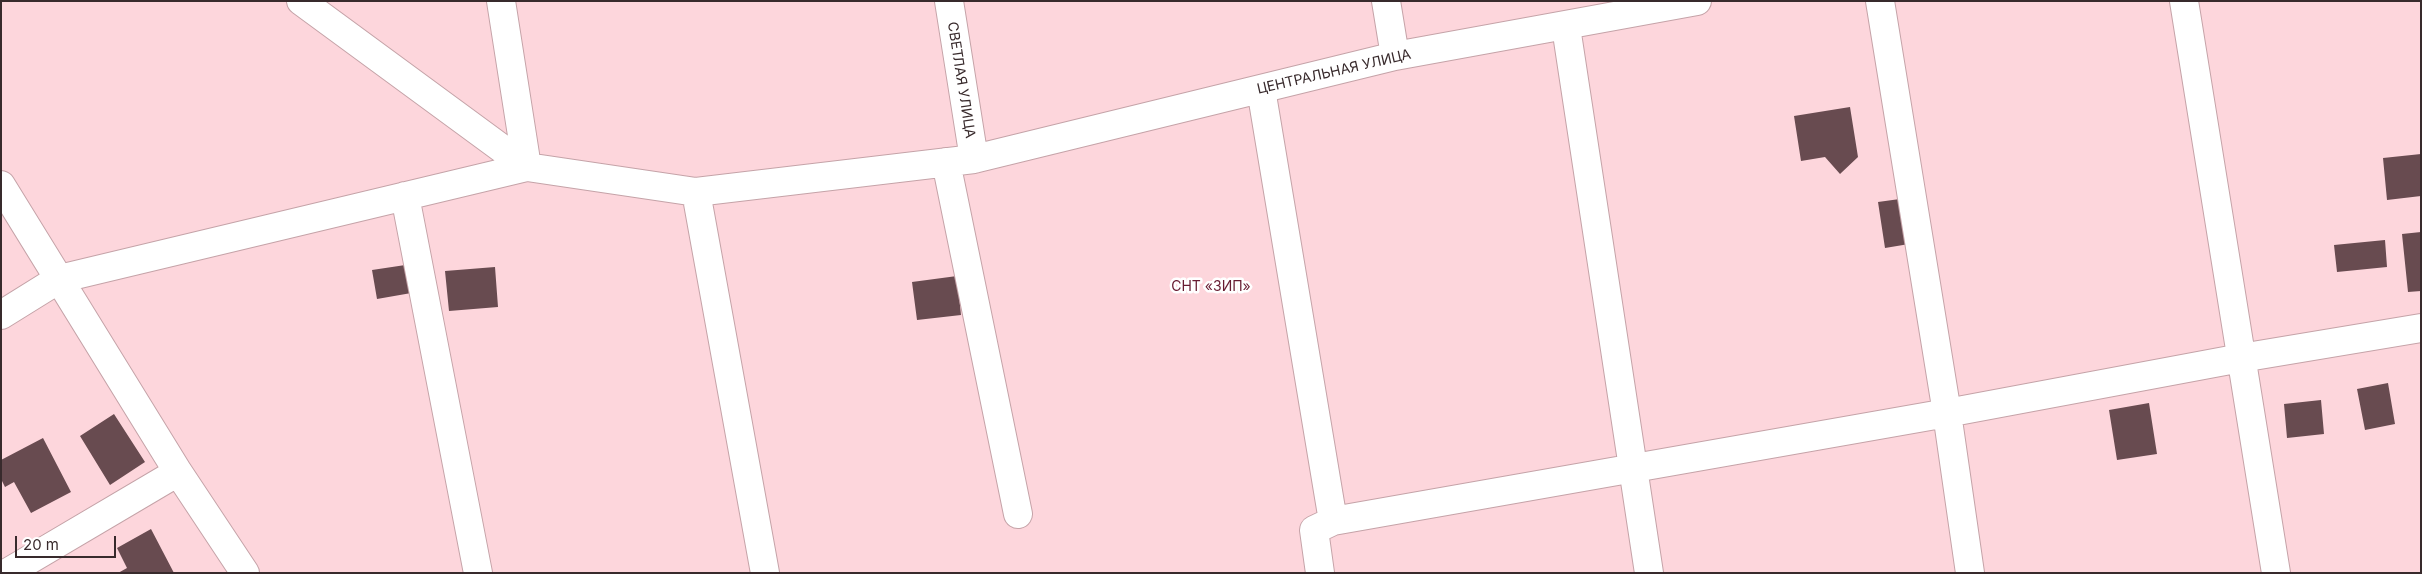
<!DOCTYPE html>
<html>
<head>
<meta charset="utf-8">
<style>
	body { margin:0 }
	#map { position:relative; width:2422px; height:574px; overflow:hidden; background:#fcf4f6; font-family:Inter,sans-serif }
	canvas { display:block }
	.frame { position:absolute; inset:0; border:2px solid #382a2c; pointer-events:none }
	.scale { position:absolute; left:15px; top:536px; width:101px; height:22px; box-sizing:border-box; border:2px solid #382a2c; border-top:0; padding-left:6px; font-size:15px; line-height:18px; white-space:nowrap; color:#382a2c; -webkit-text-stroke:4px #fff; paint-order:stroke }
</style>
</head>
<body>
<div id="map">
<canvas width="2422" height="574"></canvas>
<div class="frame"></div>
<div class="scale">20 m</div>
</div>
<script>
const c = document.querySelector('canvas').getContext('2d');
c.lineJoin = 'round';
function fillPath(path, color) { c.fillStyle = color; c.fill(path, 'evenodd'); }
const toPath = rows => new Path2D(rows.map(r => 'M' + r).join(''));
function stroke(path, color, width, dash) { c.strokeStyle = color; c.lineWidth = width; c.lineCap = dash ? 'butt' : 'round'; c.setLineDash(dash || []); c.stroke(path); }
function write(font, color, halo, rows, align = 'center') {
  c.font = font + ' Inter,sans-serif'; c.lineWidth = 5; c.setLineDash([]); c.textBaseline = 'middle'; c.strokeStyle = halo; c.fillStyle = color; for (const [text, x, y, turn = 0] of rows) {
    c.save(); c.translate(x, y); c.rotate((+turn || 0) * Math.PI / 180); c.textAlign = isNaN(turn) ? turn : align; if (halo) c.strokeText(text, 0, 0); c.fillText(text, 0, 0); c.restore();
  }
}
fillPath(toPath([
	[1,1,2421,1,2421,573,1,573]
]), '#fdd6dc');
fillPath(toPath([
	[1850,107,1858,157,1840,174,1825,157,1801,161,1794,116],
	[2421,154,2421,196,2387,200,2383,158],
	[1907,198,1915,243,1885,248,1878,202],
	[2421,232,2421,291,2408,292,2402,234],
	[2385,240,2387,267,2337,272,2334,245],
	[412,264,417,292,377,299,372,270],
	[495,267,498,307,449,311,445,271],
	[957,276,961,315,917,320,912,282],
	[2388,383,2395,424,2365,430,2357,389],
	[2321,400,2324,434,2287,438,2284,404],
	[2149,403,2157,454,2117,460,2109,410],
	[114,414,145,462,110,485,80,436],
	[43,438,71,492,31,513,14,482,5,487,1,479,1,460],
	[151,529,174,573,118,573,127,568,117,548]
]), '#684b50');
const minor = toPath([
	[301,1,527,167],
	[501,1,527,167],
	[949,1,974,159],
	[1386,1,1395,56],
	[1880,1,1947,413,1970,573],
	[2184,1,2276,573],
	[1566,27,1649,573],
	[1261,89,1333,521],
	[946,162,1018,514],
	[1,185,178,472,245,573],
	[696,192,765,573],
	[405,196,478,573],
	[1,315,59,279,527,167,696,192,974,159,1395,56,1697,1],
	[7,573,178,472],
	[1320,573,1314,530,1333,521,1947,413,2241,358,2421,328]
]);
stroke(minor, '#c5a3a8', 30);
stroke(minor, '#fff', 28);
write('14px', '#382a2c', '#fff', [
	["ЦЕНТРАЛЬНАЯ УЛИЦА",1334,72,-13],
	["СВЕТЛАЯ УЛИЦА",961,80,81]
]);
write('14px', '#671b31', '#fff', [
	["СНТ «ЗИП»",1211,287]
]);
</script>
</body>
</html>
